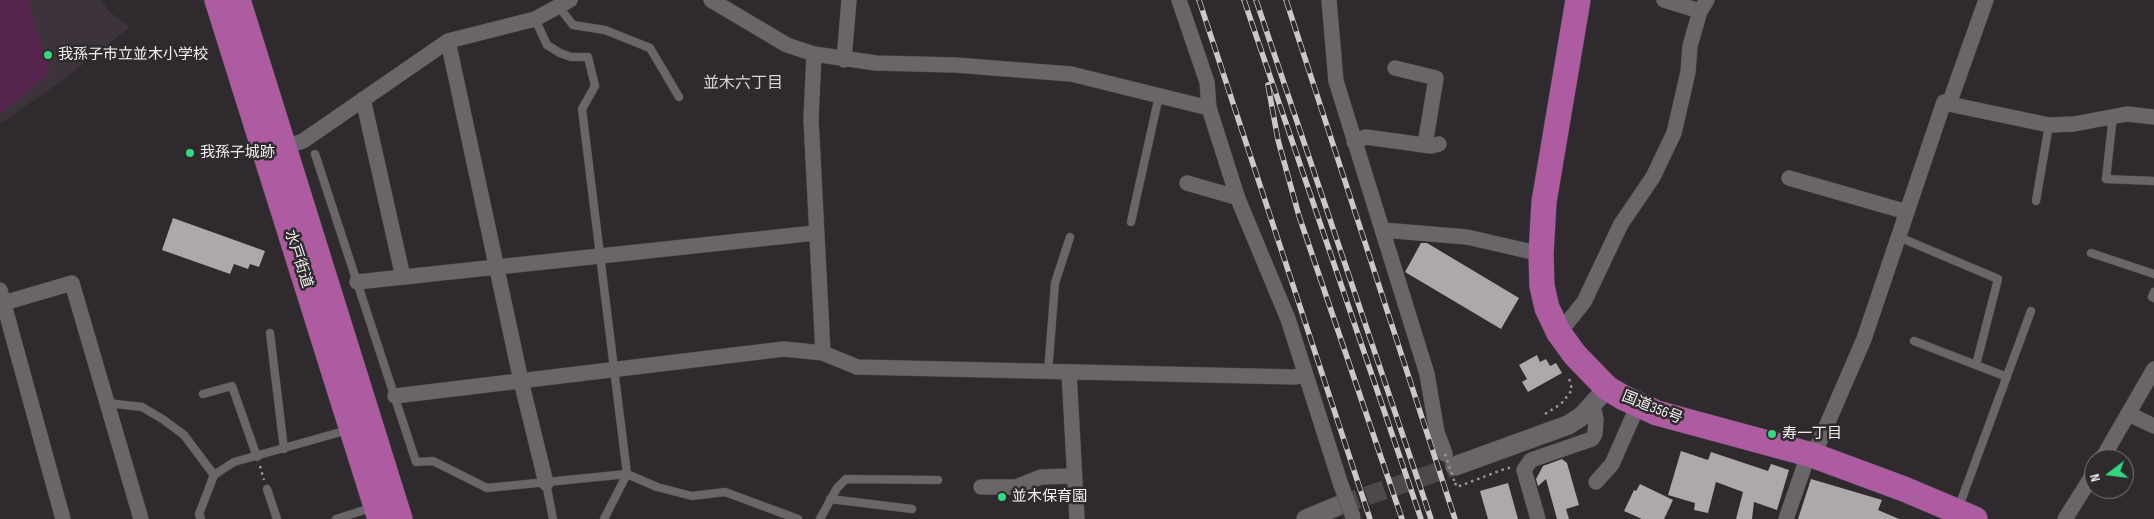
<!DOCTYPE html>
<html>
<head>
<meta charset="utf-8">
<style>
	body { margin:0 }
	#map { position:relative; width:2154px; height:519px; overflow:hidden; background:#2e2a2d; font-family:"Sofia Sans Condensed",sans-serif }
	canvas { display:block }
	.north { position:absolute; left:2084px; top:449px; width:50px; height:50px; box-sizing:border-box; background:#2e2a2d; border:1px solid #7d797c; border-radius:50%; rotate:255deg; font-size:14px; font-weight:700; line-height:20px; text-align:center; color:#f3f0f2 }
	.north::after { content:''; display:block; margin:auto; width:18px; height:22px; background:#34d881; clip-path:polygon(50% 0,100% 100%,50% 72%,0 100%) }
</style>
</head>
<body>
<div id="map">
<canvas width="2154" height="519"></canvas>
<div class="north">N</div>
</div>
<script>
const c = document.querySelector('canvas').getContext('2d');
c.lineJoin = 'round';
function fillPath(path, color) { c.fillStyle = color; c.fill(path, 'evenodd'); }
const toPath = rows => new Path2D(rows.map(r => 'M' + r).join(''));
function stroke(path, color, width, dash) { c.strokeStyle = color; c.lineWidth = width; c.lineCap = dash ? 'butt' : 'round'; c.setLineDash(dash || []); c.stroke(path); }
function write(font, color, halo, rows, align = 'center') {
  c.font = font + ' "Sofia Sans Condensed","Noto Sans JP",sans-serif'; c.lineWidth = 5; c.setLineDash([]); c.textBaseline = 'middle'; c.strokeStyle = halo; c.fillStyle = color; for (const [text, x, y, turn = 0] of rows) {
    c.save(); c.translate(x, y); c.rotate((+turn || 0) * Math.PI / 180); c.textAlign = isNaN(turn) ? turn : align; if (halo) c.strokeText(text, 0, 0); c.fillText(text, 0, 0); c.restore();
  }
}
fillPath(toPath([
	[0,0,100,0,111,13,130,27,60,82,0,124]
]), '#3d343b');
fillPath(toPath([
	[0,0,28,0,50,73,0,114]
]), '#56254d');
fillPath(toPath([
	[173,218,265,251,259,267,250,264,248,269,234,264,230,274,162,250],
	[1421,243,1427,243,1519,298,1501,329,1405,272],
	[1537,355,1540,362,1546,359,1550,366,1556,363,1562,373,1528,392,1522,382,1527,379,1519,365],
	[1681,451,1708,460,1711,452,1768,471,1771,464,1789,470,1777,510,1754,502,1752,519,1736,519,1743,492,1716,482,1708,513,1694,510,1695,503,1668,495],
	[1562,459,1567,463,1579,505,1566,509,1569,519,1557,519,1546,479,1538,486,1536,479,1543,466],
	[1811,479,1882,500,1878,510,1899,519,1798,519],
	[1508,483,1518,519,1488,519,1480,491],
	[1640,484,1673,500,1664,519,1642,519,1624,511,1634,490,1636,491]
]), '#ada8ac');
stroke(toPath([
	[1340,505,1455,466]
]), '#4c484b', 19, [19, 9]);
const service = toPath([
	[559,7,573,25,605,30,650,48,679,97],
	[535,19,547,45,560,53,571,57,588,57,595,86,582,109,627,474,604,519],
	[2113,115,2106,179,2154,181],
	[315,154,416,462,433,461,487,488,627,474,657,487,692,496,725,492,798,519],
	[2036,201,2049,125],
	[1131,222,1159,96],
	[1899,237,1998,279,1976,365],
	[2091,253,2154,274],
	[2154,292,2152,297,2154,298],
	[270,333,284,449],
	[1914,341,2007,377],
	[1048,372,1055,283,1070,237],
	[203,394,232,386,257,457],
	[107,403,142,407,164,420,184,435,214,475],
	[546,483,553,519],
	[267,489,277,519],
	[830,499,912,509],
	[1958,509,2031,311],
	[201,519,199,514,214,475,234,462,348,430],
	[336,519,374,507],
	[820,519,837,488,846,479,938,480]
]);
const minor = toPath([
	[711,0,787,45,814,54,876,63,955,65,1071,74,1209,108],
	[1179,0,1207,82,1209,108,1238,199,1288,319,1341,485],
	[1329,0,1336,81,1427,374,1437,432,1445,454],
	[1664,0,1700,11],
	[448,41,521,381,546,483],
	[814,54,811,119,823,353],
	[844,60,849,0],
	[1395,68,1436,78,1425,145],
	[363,99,403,277],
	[1949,104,2049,125,2074,124,2127,114,2154,117],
	[1354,142,1366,137,1431,146,1439,144],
	[276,150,303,141,448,41,535,19,570,0],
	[1789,178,1907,212],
	[1187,183,1232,196,1237,195],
	[1383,230,1467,237,1541,254],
	[357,282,815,233],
	[0,290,63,519],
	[0,304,72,283,141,519],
	[1559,333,1584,302,1621,224,1653,177,1674,133,1688,72,1690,46,1700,11,1707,0],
	[1069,372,1077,519],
	[395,396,784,349,823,353,857,367,1295,377,1305,374],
	[2129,414,2154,426],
	[2102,459,2154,369],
	[1596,482,1612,464,1638,405],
	[981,487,1016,487,1041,477,1074,476],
	[1538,519,1524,470,1531,460,1592,439,1595,434,1596,420,1593,405],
	[1786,519,1805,464,1819,443,1864,339,1944,102,1949,104,1986,0],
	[2065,519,2094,473]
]);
const tertiary = toPath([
	[1455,466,1568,425,1582,416,1607,388],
	[1306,519,1340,505]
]);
const trunk = toPath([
	[217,0,380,519],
	[238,0,400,519],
	[1578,0,1544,202,1541,254,1542,286,1547,308,1559,333,1575,355,1607,388,1624,398,1657,413,1812,455,1904,489,1975,519]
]);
stroke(service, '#4b484a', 9);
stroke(minor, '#4b484a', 16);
stroke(tertiary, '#4b484a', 20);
stroke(trunk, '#4b484a', 26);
stroke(toPath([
	[1545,414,1561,404,1572,390,1569,378],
	[260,466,264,480],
	[1455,483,1457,487,1507,468,1510,468]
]), '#999698', 2.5, [2.5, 4]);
stroke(service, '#696568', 8);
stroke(minor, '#696568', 15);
stroke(tertiary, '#696568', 19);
stroke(trunk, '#ae5ca1', 25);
const rail = toPath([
	[1199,0,1370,519],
	[1244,0,1421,519],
	[1256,0,1431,519],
	[1286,0,1455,519],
	[1268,85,1278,140,1299,216,1402,519]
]);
stroke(rail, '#cbc8ca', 5.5);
stroke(rail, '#2e2a2d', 4, [11]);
const minorBridge = toPath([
	[1341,485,1353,517]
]);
stroke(minorBridge, '#4b484a', 16, []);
stroke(toPath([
	[1445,454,1455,483]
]), '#999698', 2.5, [2.5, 4]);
stroke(minorBridge, '#696568', 15);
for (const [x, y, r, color] of [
	[48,55,5,"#34d881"],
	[190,153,5,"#34d881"],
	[1772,434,5,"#34d881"],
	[1002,497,5,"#34d881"]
]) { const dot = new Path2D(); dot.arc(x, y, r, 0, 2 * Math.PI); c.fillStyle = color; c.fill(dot); stroke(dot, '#2e2a2d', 2); }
write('15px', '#f3f0f2', '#2e2a2d', [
	["我孫子市立並木小学校",58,55],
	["我孫子城跡",200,153],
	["寿一丁目",1782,434],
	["並木保育園",1012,497]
], 'left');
write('15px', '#f3f0f2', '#2e2a2d', [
	["水戸街道",298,259,72],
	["国道356号",1652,408,22]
]);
write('16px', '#d7d3d6', '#2e2a2d', [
	["並木六丁目",743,84]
]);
</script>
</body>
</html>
